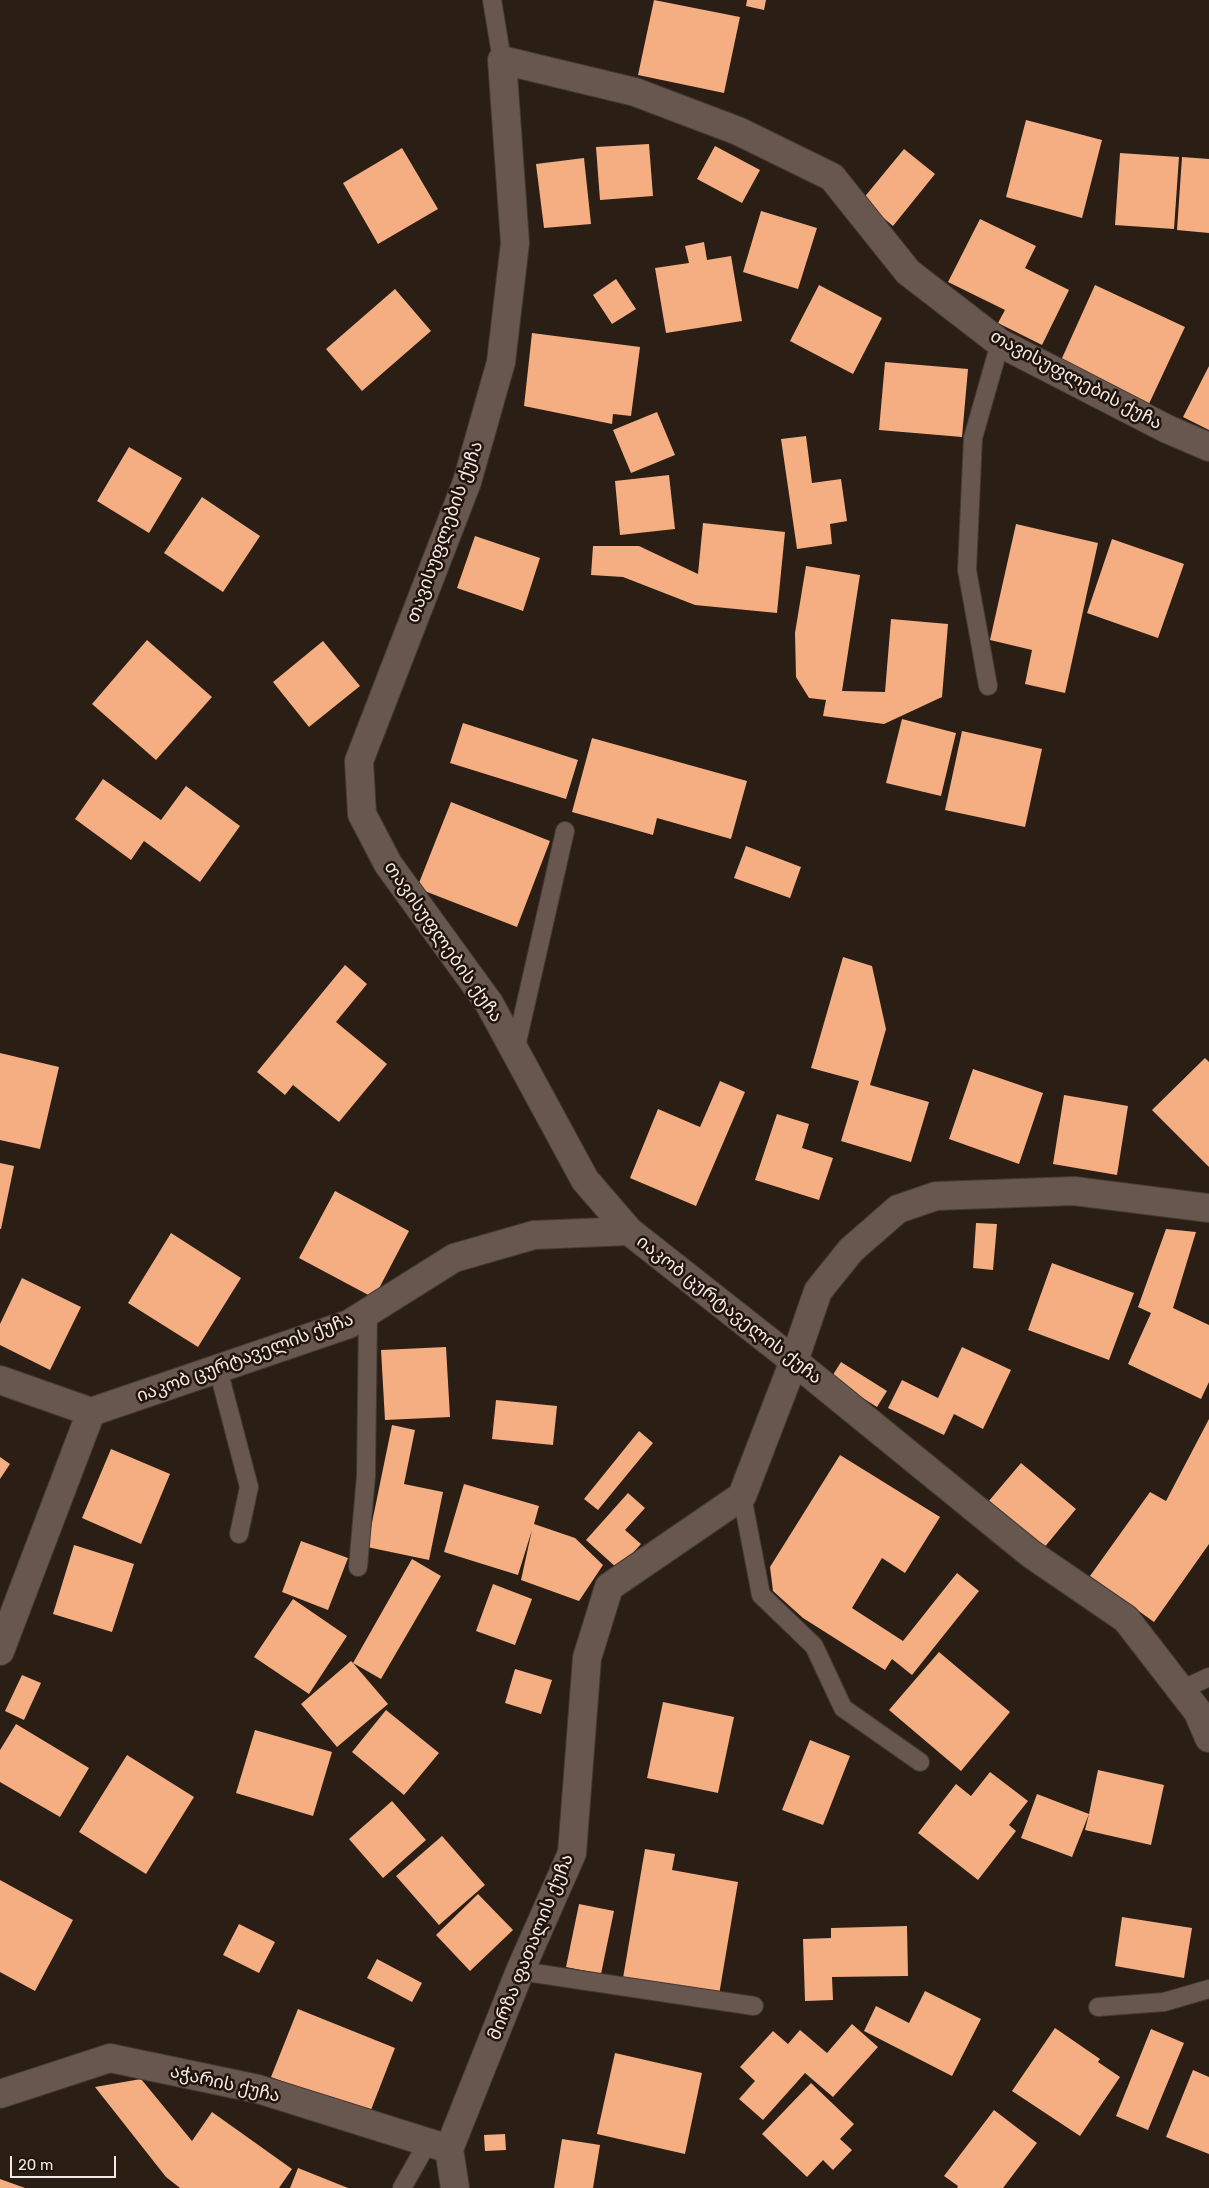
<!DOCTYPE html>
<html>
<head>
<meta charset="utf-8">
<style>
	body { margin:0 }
	#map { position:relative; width:1209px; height:2188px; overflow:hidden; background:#2b1e15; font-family:Rubik,sans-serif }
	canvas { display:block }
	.scale { position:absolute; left:10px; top:2156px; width:106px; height:22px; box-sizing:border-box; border:2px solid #f4eae5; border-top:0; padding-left:6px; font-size:15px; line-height:18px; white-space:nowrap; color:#f4eae5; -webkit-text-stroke:4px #21140c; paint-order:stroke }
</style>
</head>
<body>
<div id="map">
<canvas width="1209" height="2188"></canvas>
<div class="scale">20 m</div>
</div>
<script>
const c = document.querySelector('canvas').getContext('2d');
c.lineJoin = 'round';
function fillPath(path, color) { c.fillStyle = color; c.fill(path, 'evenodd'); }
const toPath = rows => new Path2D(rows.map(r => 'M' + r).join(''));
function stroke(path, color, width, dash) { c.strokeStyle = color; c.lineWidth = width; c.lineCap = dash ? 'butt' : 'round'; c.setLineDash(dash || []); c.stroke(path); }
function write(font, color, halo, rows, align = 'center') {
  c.font = font + ' Rubik,"Noto Sans Georgian",sans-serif'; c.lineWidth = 5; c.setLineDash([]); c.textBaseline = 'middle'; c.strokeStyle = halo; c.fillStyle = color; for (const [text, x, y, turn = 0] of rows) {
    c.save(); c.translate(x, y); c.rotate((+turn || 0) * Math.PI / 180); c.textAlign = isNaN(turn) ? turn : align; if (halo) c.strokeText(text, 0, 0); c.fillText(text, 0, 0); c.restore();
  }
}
fillPath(toPath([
	[654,0,740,17,724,93,638,75],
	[747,0,766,0,764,10,746,6],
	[1026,120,1102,140,1082,218,1006,197],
	[649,144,653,196,600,200,596,147],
	[715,146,760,170,742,203,697,179],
	[402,148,438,209,378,244,343,183],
	[904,149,935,174,893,226,862,200],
	[1120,153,1179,157,1174,229,1115,225],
	[1182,157,1209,159,1209,233,1177,230],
	[584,158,591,224,544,228,536,164],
	[761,211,817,228,798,289,743,272],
	[980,219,1036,246,1025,268,1069,290,1042,345,998,323,1005,310,948,282],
	[704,242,707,260,731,256,742,321,666,333,655,268,689,263,685,246],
	[616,279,636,309,612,324,593,295],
	[819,285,882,318,853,374,790,341],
	[1095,285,1185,327,1147,408,1058,367],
	[395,289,431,331,362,391,326,349],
	[532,333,640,347,631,416,613,414,612,424,524,406],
	[885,362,968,369,962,437,879,430],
	[1209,366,1209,430,1183,417],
	[657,412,675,455,631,473,613,430],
	[806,436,812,483,841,479,847,521,830,524,832,544,797,549,781,439],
	[129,447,182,478,149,533,97,501],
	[669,475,675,529,620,535,615,481],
	[202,497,260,536,223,592,164,553],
	[703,523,785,532,777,613,695,605,623,577,591,575,593,546,639,546,698,574],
	[1016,524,1098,543,1065,693,1025,684,1032,650,990,640],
	[475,536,540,558,523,611,457,588],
	[1112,539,1184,564,1158,638,1087,613],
	[806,566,860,575,842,691,885,692,891,619,948,624,942,697,884,724,823,716,826,700,809,698,796,677,795,633],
	[147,640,212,697,156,760,92,704],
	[323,641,360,686,309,727,273,682],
	[902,719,956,733,941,796,886,783],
	[463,723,578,760,566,799,450,763],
	[962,731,1042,749,1025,827,945,810],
	[592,738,747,781,731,839,657,818,653,835,572,812],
	[103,779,161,820,186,786,240,826,200,882,144,841,131,860,75,819],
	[451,802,550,841,517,927,417,888],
	[746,846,801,867,790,898,734,878],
	[843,957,872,966,886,1029,870,1085,929,1102,911,1162,841,1141,859,1081,811,1068],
	[345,965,367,984,336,1022,387,1064,339,1122,293,1085,285,1095,257,1072],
	[0,1053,59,1067,40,1149,0,1140],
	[1205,1058,1209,1062,1209,1167,1152,1110],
	[973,1069,1043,1093,1019,1164,949,1139],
	[720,1081,745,1092,696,1206,630,1178,658,1109,700,1127],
	[1064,1095,1128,1106,1117,1175,1053,1164],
	[777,1114,809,1124,802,1148,833,1158,819,1200,755,1180],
	[0,1163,14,1166,1,1229,0,1229],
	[335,1191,409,1231,374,1298,299,1258],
	[976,1223,997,1224,993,1270,973,1268],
	[1166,1229,1196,1232,1173,1308,1209,1325,1209,1382,1201,1399,1128,1364,1151,1313,1138,1307],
	[171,1233,241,1278,198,1347,128,1303],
	[1052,1263,1134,1293,1109,1360,1028,1330],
	[22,1278,81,1307,50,1370,0,1345,0,1324],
	[446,1347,450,1417,385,1420,381,1350],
	[962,1347,1011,1370,983,1429,954,1414,944,1435,888,1408,902,1380,938,1398],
	[841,1362,887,1391,877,1407,831,1378],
	[496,1400,557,1406,553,1445,492,1439],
	[1209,1419,1209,1544,1154,1622,1090,1576,1150,1492,1166,1501],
	[392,1425,415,1430,404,1484,443,1492,429,1560,367,1547],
	[639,1431,653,1443,598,1510,584,1499],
	[111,1449,170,1474,141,1544,82,1518],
	[840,1455,940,1517,905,1573,882,1558,852,1608,903,1641,957,1573,979,1591,912,1675,892,1659,885,1670,803,1618,773,1591,770,1567],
	[0,1457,10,1464,0,1479],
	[1021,1463,1076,1509,1043,1549,988,1502],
	[464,1484,539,1506,534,1524,575,1538,603,1565,579,1601,521,1580,532,1530,518,1575,444,1552],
	[628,1493,645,1508,625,1530,641,1544,618,1569,586,1540],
	[301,1541,348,1558,328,1610,282,1592],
	[74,1545,134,1564,112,1632,53,1614],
	[412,1559,441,1576,381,1679,353,1663,388,1704,337,1747,301,1704,351,1661,353,1663],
	[493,1584,532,1599,515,1645,476,1631],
	[293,1599,347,1636,309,1694,254,1657],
	[939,1652,1010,1712,961,1771,889,1710],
	[515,1669,552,1680,541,1714,505,1703],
	[22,1675,41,1683,24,1720,5,1711],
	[663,1702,734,1717,718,1793,647,1778],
	[386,1710,439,1753,404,1795,352,1752],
	[16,1724,89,1768,60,1817,0,1782,0,1750],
	[255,1730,332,1752,313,1816,236,1793],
	[810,1740,850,1756,823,1825,782,1810],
	[127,1755,194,1797,146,1874,79,1832],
	[1098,1770,1164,1785,1151,1845,1085,1830,1089,1814,1072,1857,1021,1838,1037,1794,1089,1814],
	[990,1772,1028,1801,1009,1825,1016,1831,978,1880,918,1833,956,1784,971,1796],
	[392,1801,426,1840,383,1878,349,1839],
	[442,1836,485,1885,439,1925,396,1876],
	[645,1849,675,1854,672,1870,738,1882,719,1995,623,1978],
	[0,1880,73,1920,35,1991,0,1972],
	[478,1894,513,1930,470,1971,436,1935],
	[579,1904,614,1911,601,1974,566,1967],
	[1122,1917,1192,1928,1184,1978,1115,1966],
	[239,1924,275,1942,259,1973,223,1955],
	[907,1926,908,1976,832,1977,833,2000,805,2001,803,1939,831,1938,831,1928],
	[377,1959,422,1983,412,2002,367,1978],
	[925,1991,981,2019,952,2076,864,2031,876,2006,909,2023],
	[298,2009,395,2048,369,2115,271,2077],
	[852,2024,878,2047,833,2097,805,2073,763,2120,739,2099,755,2081,740,2067,773,2031,788,2044,800,2030,827,2053],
	[1055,2028,1100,2059,1098,2062,1120,2077,1080,2136,1012,2091],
	[1151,2029,1184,2043,1148,2130,1116,2116],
	[615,2053,702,2073,685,2154,597,2134],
	[1193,2070,1209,2077,1209,2154,1166,2137],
	[141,2079,192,2141,212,2112,292,2169,279,2188,180,2188,166,2177,95,2087],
	[811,2083,854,2124,840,2139,852,2150,833,2170,823,2160,807,2177,762,2134],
	[994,2110,1037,2143,1003,2188,957,2188,958,2186,944,2176],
	[505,2134,506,2150,485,2151,484,2135],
	[562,2139,600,2145,593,2188,554,2188],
	[298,2168,348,2188,290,2188],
	[0,2179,25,2188,0,2188]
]), '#f5ae81');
const lane = toPath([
	[492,0,502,60],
	[988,686,967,570,973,438,1000,343],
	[515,1051,565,831],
	[218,1369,249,1487,239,1534],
	[742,1496,761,1595,814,1646,843,1708,920,1762],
	[358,1567,366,1476,368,1312],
	[1181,1690,1209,1677],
	[520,1971,754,2006],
	[1098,2007,1164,2002,1209,1989],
	[402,2188,428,2142]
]);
const street = toPath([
	[1209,447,1167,429,1000,343,908,272,832,177,738,131,635,92,502,60,515,243,501,362,467,482,359,761,362,814,388,864,489,1003,585,1180,629,1231,794,1361,1031,1554,1126,1619,1198,1712,1209,1738],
	[0,1380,91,1412,349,1324,454,1258,534,1235,629,1231],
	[0,1651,91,1412],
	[0,2094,110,2058,258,2089,449,2149],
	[455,2188,449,2149,520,1971,572,1853,587,1658,609,1587,742,1496,794,1361,818,1291,851,1250,898,1209,936,1196,1074,1191,1209,1208]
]);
stroke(lane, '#443935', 20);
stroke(street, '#443935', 30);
stroke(lane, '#67574e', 18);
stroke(street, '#67574e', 28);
write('18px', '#f4eae5', '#21140c', [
	["თავისუფლების ქუჩა",1076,380,28],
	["თავისუფლების ქუჩა",445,532,-70],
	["თავისუფლების ქუჩა",443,942,55],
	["იაკობ ცურტაველის ქუჩა",729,1310,38],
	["იაკობ ცურტაველის ქუჩა",245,1358,-20],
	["მირზა ფათალის ქუჩა",531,1947,-68],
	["აჭარის ქუჩა",225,2084,13]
]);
</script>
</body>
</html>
